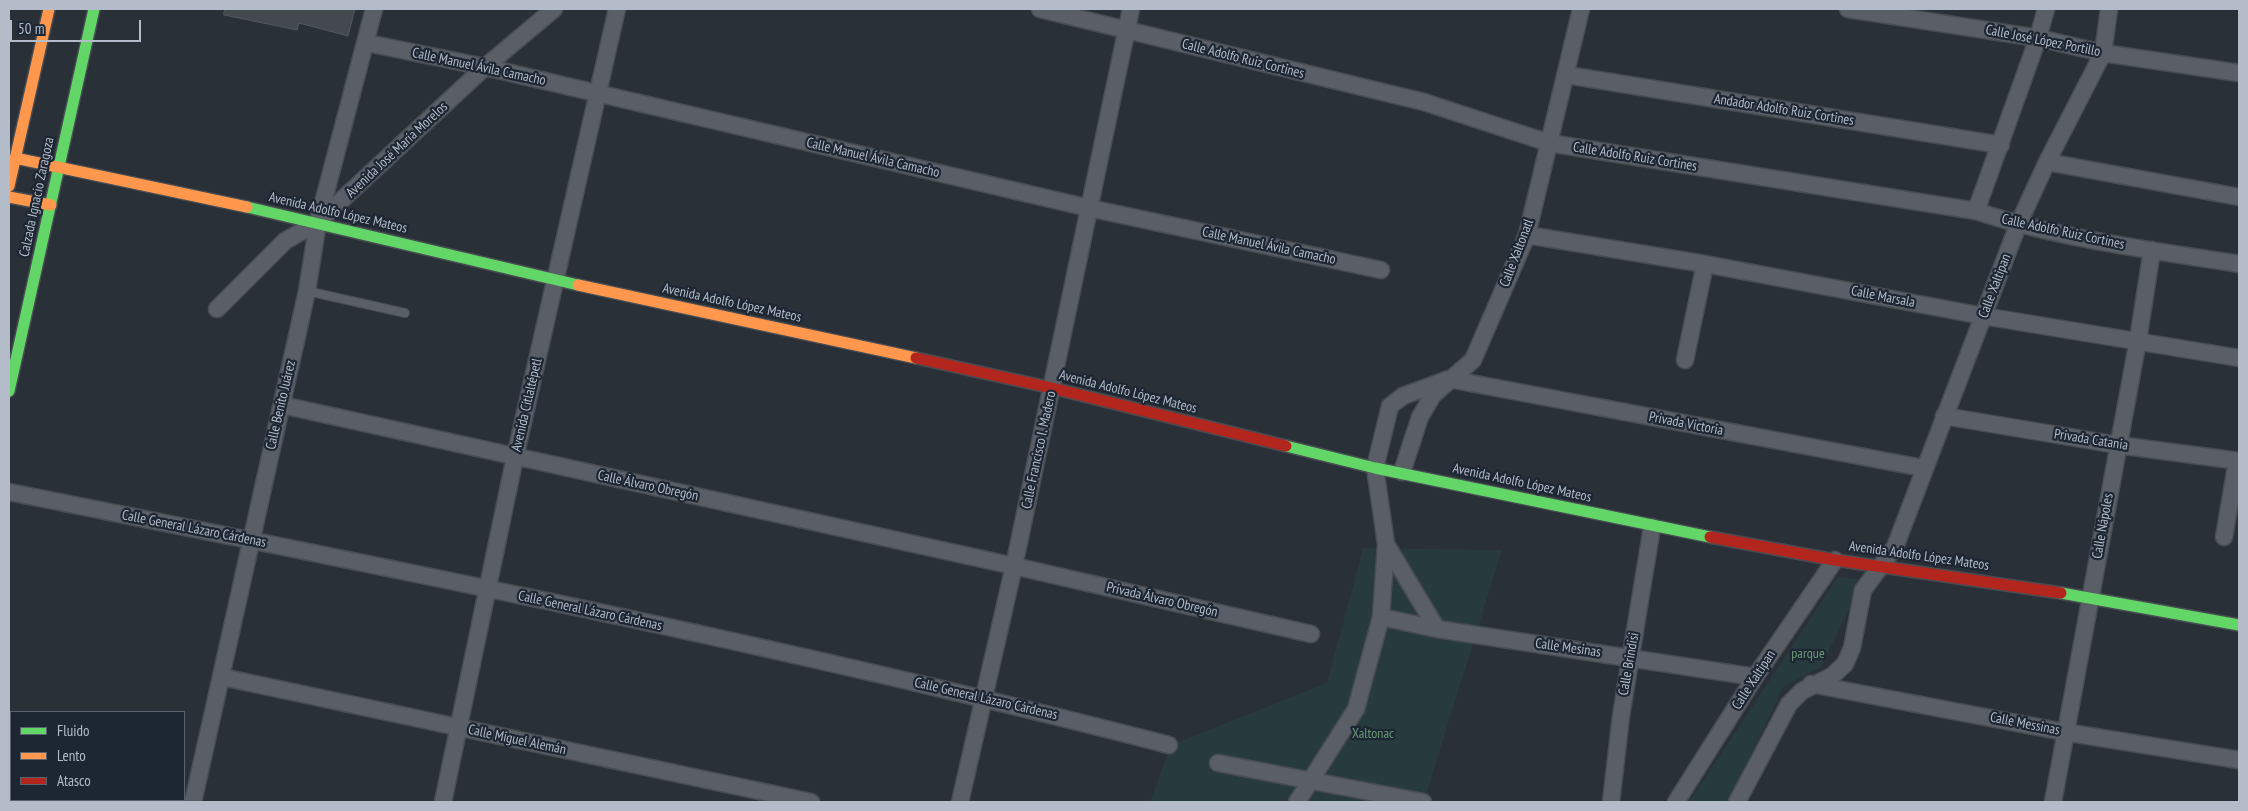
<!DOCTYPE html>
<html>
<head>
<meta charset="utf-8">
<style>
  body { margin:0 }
  #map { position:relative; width:2248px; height:811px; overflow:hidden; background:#2a3038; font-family:"PT Sans Narrow",sans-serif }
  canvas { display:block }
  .frame { position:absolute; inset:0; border:10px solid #b4bcc9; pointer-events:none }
  .legend { position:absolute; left:10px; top:711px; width:175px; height:90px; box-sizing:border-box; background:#1d2633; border:1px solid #59626f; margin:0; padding:6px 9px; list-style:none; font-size:15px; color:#b4bcc9 }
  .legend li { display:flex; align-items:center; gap:10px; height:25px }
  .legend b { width:25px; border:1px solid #59626f }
  .scale { position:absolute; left:10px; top:20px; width:131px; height:22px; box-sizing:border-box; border:2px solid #b4bcc9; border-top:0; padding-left:6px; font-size:15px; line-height:18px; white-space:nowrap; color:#b4bcc9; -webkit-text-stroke:4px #1d2633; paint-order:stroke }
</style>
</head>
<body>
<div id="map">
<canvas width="2248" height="811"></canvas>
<div class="frame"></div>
<ul class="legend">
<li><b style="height:6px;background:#63d668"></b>Fluido</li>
<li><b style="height:6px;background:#ff974d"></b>Lento</li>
<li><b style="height:6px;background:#b3261e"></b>Atasco</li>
</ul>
<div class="scale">50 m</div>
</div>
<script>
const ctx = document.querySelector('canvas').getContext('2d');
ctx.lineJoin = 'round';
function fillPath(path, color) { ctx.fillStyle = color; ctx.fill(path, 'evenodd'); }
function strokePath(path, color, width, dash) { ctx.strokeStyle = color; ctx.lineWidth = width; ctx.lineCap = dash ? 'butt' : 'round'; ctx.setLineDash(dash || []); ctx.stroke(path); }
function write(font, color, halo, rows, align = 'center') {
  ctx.font = font + ' "PT Sans Narrow",sans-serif'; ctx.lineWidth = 4.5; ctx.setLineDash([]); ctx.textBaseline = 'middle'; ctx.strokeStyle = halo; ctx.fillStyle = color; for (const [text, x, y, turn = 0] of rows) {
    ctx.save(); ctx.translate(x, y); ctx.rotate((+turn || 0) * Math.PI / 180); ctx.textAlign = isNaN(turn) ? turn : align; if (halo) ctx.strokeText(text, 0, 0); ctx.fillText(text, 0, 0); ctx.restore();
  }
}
fillPath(new Path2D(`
  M 1363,548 L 1502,550 L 1425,798 L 1410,802 L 1150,802 L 1171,745 L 1327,683 Z
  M 1838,577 L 1863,580 L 1821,667 L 1783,687 L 1729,802 L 1689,802 Z`), '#273a3e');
const building = new Path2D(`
  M 225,9 L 355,9 L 348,36 L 299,23 L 297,30 L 224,15 Z`);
fillPath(building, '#444950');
strokePath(building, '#52575f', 1);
const lane = new Path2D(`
  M 307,291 L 405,313`);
const street = new Path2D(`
  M 1040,9 L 1424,102 L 1549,143 L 1976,211 C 2060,239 2151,250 2239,264
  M 1848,9 L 2038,38 L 2103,53 L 2239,73
  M 367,43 L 485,67 L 1089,208 L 1381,270
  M 1567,75 L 2001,145
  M 2047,162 L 2239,197
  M 1976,211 L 2038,38 L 2046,9
  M 1527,235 L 1705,264 L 1983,316 L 2239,358
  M 217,309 L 285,241 L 318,222 L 485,67 L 554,9
  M 1685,360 L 1705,264
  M 282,405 L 1014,566 L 1311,634
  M 1944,416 L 2118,445 L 2239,461
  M 1402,472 L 1420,417 L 1433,395 L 1473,360 L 1527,235 L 1581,9
  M 9,492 C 397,569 785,646 1169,745
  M 2224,537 L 2237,461
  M 1386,544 L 1437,629
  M 1381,617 L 1437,629 L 1755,677
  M 222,677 L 811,802
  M 1811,684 L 2064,732 L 2239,760
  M 1218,763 L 1423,802
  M 9,775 L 11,775
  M 127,800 L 139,802
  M 193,802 L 307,291 L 318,222 L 374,9
  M 443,802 L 515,457 L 617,9
  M 960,802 L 1014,566 L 1131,9
  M 1297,802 L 1356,709 L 1381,617 L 1386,544 L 1375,468 L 1390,406 L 1403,396 L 1449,379 L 1923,468
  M 1611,802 L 1621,716 L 1652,527
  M 1676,802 L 1755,677 L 1835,560
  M 1737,802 L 1789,704 L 1802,691 L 1832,676 L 1845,664 L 1852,648 L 1863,590 L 1895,547 L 2018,225 L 2047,162 L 2103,53 L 2109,9
  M 2053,802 L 2138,340 L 2152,250`);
const fast = new Path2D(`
  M 247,207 L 578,285
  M 9,391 L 94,9
  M 1286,446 L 1375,468 L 1710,537
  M 2061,593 L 2239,625`);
const slow = new Path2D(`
  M 15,158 L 247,207
  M 9,186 L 49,9
  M 9,197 L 51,205
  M 578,285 L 916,358`);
const jam = new Path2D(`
  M 916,358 L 1052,388 L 1286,446
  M 1710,537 L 1835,560 L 2061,593`);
strokePath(lane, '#484c53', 10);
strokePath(street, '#484c53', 19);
strokePath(fast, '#484c53', 14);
strokePath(slow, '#484c53', 14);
strokePath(jam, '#484c53', 14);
strokePath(lane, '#5a5e66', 8);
strokePath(street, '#5a5e66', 16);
strokePath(fast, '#63d668', 11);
strokePath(slow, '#ff974d', 11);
strokePath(jam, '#b3261e', 11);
write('14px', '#b4bcc9', '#1d2633', [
  ["Calle José López Portillo",2043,41,11],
  ["Calle Adolfo Ruiz Cortines",1243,59,14],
  ["Calle Manuel Ávila Camacho",479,67,12],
  ["Andador Adolfo Ruiz Cortines",1784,110,9],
  ["Avenida José María Morelos",397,150,-43],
  ["Calle Adolfo Ruiz Cortines",1635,157,9],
  ["Calle Manuel Ávila Camacho",873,158,13],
  ["Calzada Ignacio Zaragoza",37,197,-78],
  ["Avenida Adolfo López Mateos",338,213,13],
  ["Calle Adolfo Ruiz Cortines",2063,232,12],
  ["Calle Manuel Ávila Camacho",1269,246,12],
  ["Calle Xaltonatl",1517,253,-69],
  ["Calle Xaltipan",1995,286,-69],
  ["Calle Marsala",1883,297,11],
  ["Avenida Adolfo López Mateos",732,303,12],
  ["Avenida Adolfo López Mateos",1128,392,14],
  ["Calle Benito Juárez",281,405,-77],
  ["Avenida Citlaltépetl",527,405,-77],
  ["Privada Victoria",1686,424,11],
  ["Privada Catania",2091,440,9],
  ["Calle Francisco I. Madero",1039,450,-78],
  ["Avenida Adolfo López Mateos",1522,483,12],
  ["Calle Álvaro Obregón",648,486,12],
  ["Calle Nápoles",2103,526,-80],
  ["Calle General Lázaro Cárdenas",194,529,11],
  ["Avenida Adolfo López Mateos",1919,556,8],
  ["Privada Álvaro Obregón",1162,600,13],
  ["Calle General Lázaro Cárdenas",590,611,12],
  ["Calle Mesinas",1568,648,8],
  ["Calle Brindisi",1629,664,-80],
  ["Calle Xaltipan",1754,680,-57],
  ["Calle General Lázaro Cárdenas",986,699,13],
  ["Calle Messinas",2025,724,11],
  ["Calle Miguel Alemán",517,740,12]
]);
write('14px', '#6b9a76', '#1d2633', [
  ["parque",1808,654],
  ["Xaltonac",1373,734]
]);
</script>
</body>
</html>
